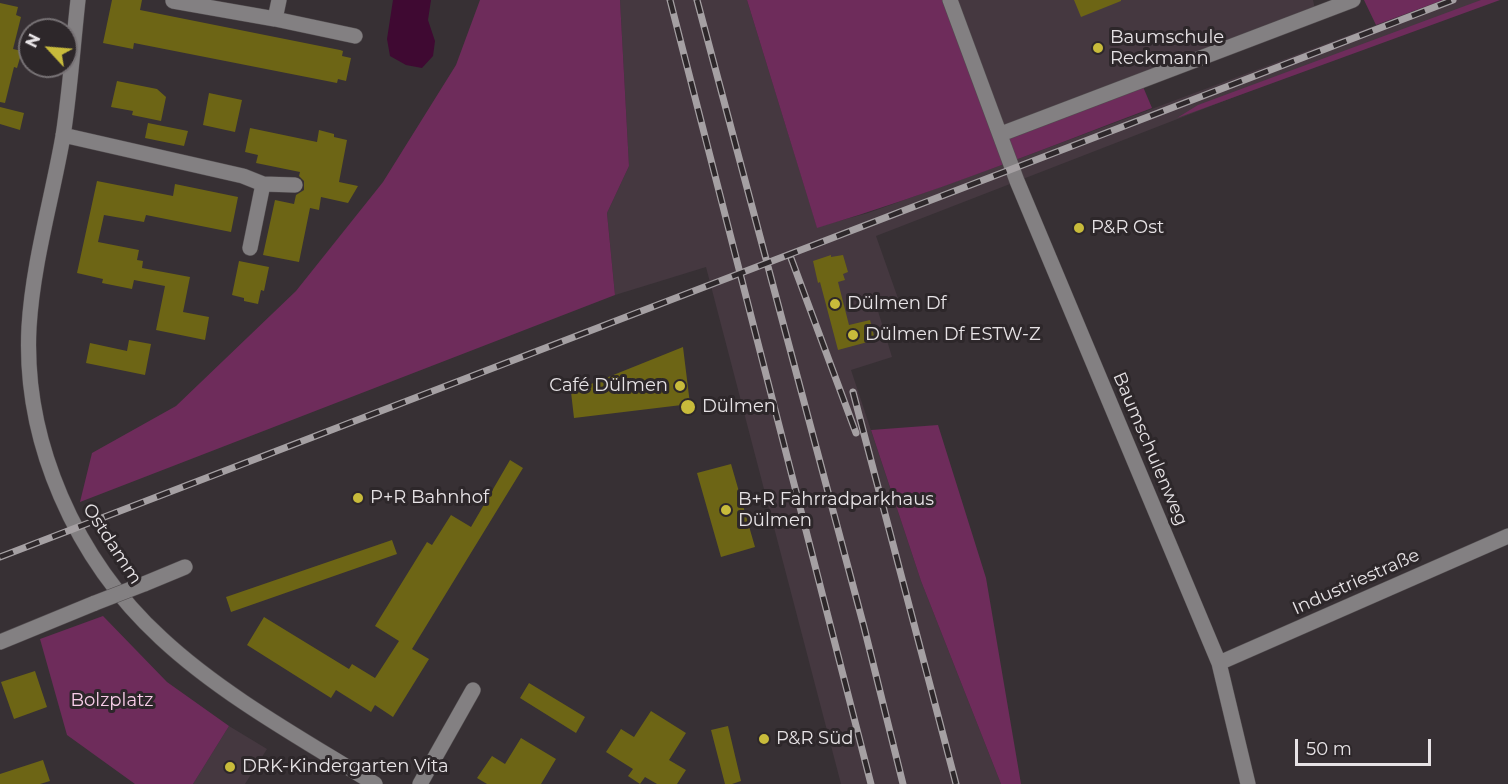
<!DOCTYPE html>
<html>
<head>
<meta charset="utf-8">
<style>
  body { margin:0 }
  #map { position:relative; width:1508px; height:784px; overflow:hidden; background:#373034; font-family:Montserrat,sans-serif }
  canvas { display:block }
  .north { position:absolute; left:18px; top:18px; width:60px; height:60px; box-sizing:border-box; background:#2d272a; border:2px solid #777275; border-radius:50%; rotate:296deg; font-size:16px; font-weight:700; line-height:24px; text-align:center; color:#e7e3e6 }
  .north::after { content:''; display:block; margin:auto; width:21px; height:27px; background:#c8bb3b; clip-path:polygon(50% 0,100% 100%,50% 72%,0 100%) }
  .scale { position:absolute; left:1295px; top:739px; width:136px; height:27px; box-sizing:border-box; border:3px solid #e7e3e6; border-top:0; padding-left:8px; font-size:18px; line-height:21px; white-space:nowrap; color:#e7e3e6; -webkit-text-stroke:4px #2d272a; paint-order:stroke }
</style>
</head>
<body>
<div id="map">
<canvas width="1508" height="784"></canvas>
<div class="north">N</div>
<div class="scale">50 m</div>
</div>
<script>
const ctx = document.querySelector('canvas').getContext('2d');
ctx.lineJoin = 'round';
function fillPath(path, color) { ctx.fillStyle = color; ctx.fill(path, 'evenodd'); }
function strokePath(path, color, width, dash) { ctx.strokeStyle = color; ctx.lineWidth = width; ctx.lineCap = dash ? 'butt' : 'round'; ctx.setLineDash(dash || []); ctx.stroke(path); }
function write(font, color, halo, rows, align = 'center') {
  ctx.font = font + ' Montserrat,sans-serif'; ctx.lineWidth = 6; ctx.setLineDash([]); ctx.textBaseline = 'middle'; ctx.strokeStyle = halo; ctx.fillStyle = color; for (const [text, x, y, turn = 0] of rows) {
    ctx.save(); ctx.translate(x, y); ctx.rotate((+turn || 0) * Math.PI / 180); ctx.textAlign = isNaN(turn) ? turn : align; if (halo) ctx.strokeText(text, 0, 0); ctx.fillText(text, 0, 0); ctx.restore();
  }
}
fillPath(new Path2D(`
  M 620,0 L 747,0 L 817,227 L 868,213 L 1010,162 L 1443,0 L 1484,0 L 876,236 L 900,304 L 878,311 L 892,357 L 851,370 L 921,581 L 1001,784 L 841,784 L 706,267 L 615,295 L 607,213 L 629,166 Z
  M 950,0 L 1313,0 L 1316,14 L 1001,134 Z
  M 229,726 L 267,749 L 245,784 L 193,784 Z`), '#453840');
fillPath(new Path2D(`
  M 480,0 L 620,0 L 629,166 L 607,213 L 615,295 L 80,502 L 92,453 L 176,406 L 296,291 L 383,182 L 456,65 Z
  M 747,0 L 950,0 L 1001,134 L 1141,82 L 1152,108 C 1041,150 931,194 817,228 Z
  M 1364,0 L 1443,0 L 1376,25 Z
  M 1481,0 L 1500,0 L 1177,118 L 1198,105 Z
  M 938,425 L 986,578 L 1021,784 L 1001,784 L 921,581 L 871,430 Z
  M 103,616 L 167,682 L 229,726 L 193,784 L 135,784 L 67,735 L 40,639 Z`), '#6e2c5b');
fillPath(new Path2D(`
  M 393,0 L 431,0 L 428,20 L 435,41 L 433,56 L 422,68 L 406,65 L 390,56 L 387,39 Z`), '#3f0932');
fillPath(new Path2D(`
  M 112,0 L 142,0 L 140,10 L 340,50 L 343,51 L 342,56 L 351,58 L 346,81 L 338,79 L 337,83 L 134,43 L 133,49 L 103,43 Z
  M 1074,0 L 1121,0 L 1121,1 L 1081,17 Z
  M 0,3 L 18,7 L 16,15 L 21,17 L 13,49 L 22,51 L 17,68 L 14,67 L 5,103 L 0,102 Z
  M 117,81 L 157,89 L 166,97 L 161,121 L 132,115 L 133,111 L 111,107 Z
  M 209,93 L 242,100 L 235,132 L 203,125 Z
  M 0,107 L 24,113 L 20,130 L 0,124 Z
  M 148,123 L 188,131 L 184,146 L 145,138 Z
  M 250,128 L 317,142 L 319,130 L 334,134 L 334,137 L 347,140 L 339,182 L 358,186 L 348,203 L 321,197 L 319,210 L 310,208 L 299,262 L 263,255 L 275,200 L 294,204 L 296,195 L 304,190 L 304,181 L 299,176 L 300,172 L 256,163 L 258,155 L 245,152 Z
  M 97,181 L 173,196 L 175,184 L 238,197 L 231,232 L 146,215 L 144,222 L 104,215 L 98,242 L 139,250 L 137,260 L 143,261 L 142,268 L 190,277 L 183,312 L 209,317 L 205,340 L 156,330 L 165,286 L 134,280 L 132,289 L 102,283 L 103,279 L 77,273 Z
  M 831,255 L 831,257 L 843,255 L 848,272 L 843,274 L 845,280 L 838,282 L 849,325 L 870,320 L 875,340 L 838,350 L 820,282 L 818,283 L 813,261 Z
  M 239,261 L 269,267 L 264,291 L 261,290 L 258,304 L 244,301 L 244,298 L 232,295 Z
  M 129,340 L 151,344 L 145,375 L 86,363 L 90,343 L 127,351 Z
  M 683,347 L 690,404 L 574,418 L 571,392 Z
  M 510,460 L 523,468 L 412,649 L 429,659 L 393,717 L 375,705 L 371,712 L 336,690 L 331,698 L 247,645 L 264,617 L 349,669 L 352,664 L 375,678 L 399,641 L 375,626 L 427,542 L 432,545 L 451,515 L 471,527 Z
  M 731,464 L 755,547 L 721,557 L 697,473 Z
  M 392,540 L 397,554 L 231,612 L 226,597 Z
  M 35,671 L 47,707 L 14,719 L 1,682 Z
  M 529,683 L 585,717 L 576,733 L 520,698 Z
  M 651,711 L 686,733 L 669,760 L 686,770 L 677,784 L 657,784 L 645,777 L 640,784 L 628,776 L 633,769 L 606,752 L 621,729 L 634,737 Z
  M 728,726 L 741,781 L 732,784 L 725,784 L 711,730 Z
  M 521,738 L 556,759 L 541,784 L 487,784 L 477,778 L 492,756 L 505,764 Z
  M 43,760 L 50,781 L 40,784 L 0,784 L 0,774 Z`), '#6d6515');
const minor = new Path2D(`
  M 78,0 C 73,45 70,91 63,136 C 52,199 33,262 29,327 C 23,442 76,560 161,638 C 222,695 304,740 375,784
  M 279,0 L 275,19 L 355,36
  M 950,0 L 1017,181 L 1219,663 L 1248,784
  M 173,1 L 275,19
  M 1001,134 L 1353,0
  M 63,135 L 243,176 L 263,184 L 250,248
  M 263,184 L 295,185
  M 144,584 L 185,567
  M 0,642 L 95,603
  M 1219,663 L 1508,536
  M 420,784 L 473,690`);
strokePath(minor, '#534d50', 16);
strokePath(minor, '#838082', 15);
const rail = new Path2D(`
  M 670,0 L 871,784
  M 697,0 L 864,627 L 903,784
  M 791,258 L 856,433
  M 853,392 L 956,784
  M 0,557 L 1453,0`);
strokePath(rail, '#a5a0a3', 7);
strokePath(rail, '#2d272a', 4.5, [14]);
const minorBridge = new Path2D(`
  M 95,603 L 144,584`);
strokePath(minorBridge, '#534d50', 16, []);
strokePath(minorBridge, '#838082', 15);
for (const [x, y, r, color] of [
  [1098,48,6,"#c8bb3b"],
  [1079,228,6,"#c8bb3b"],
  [835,304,6,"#c8bb3b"],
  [853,335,6,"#c8bb3b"],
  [680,386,6,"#c8bb3b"],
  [688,407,8,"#c8bb3b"],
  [358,498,6,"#c8bb3b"],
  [726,510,6,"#c8bb3b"],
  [764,739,6,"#c8bb3b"],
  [230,767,6,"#c8bb3b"]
]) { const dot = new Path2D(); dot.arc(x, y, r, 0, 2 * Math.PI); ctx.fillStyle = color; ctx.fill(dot); strokePath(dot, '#2d272a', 2); }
write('18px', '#e7e3e6', '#2d272a', [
  ["Baumschule",1110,38],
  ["Reckmann",1110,59],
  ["P&R Ost",1091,228],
  ["Dülmen Df",847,304],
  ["Dülmen Df ESTW-Z",865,335],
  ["Café Dülmen",668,386,"right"],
  ["Dülmen",702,407],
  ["P+R Bahnhof",370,498],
  ["B+R Fahrradparkhaus",738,500],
  ["Dülmen",738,521],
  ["P&R Süd",776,739],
  ["DRK-Kindergarten Vita",242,767]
], 'left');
write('18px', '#e7e3e6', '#2d272a', [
  ["Baumschulenweg",1150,449,67],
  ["Ostdamm",112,544,57],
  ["Industriestraße",1356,582,-24]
]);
write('18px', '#f8cde8', '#2d272a', [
  ["Bolzplatz",112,701]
]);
</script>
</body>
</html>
